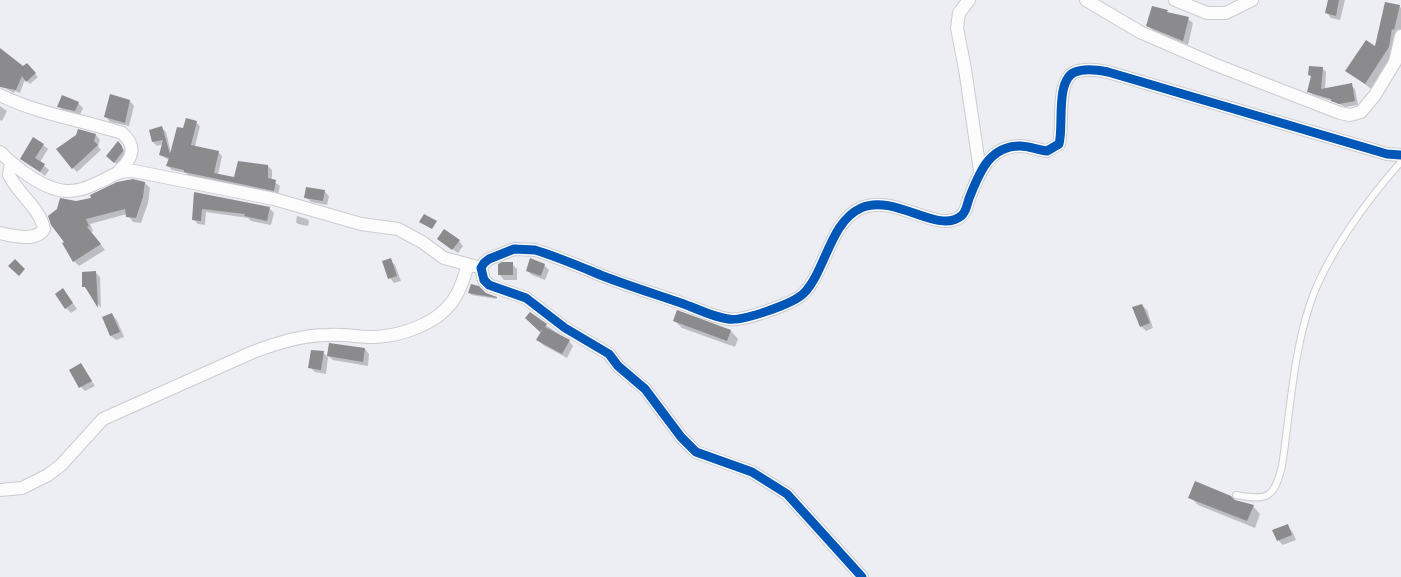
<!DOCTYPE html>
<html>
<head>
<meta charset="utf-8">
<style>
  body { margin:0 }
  canvas { display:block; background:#eceef4 }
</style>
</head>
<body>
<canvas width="1401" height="577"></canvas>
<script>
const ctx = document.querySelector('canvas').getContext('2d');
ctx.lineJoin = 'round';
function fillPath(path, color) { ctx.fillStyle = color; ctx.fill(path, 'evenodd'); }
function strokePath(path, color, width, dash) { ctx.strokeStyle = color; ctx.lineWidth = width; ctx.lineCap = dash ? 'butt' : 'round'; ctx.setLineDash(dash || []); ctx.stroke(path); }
fillPath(new Path2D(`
  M 1330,0 L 1345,0 L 1340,20 L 1331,18 L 1327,13 Z
  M 1399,6 L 1401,8 L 1401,31 L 1395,54 L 1371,89 L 1347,70 L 1376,48 Z
  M 1188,19 L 1193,23 L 1188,45 L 1152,30 L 1148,25 Z
  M 0,50 L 23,68 L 27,65 L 38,77 L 30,84 L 25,79 L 20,93 L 15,91 L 14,93 L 3,87 L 0,74 Z
  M 1322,68 L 1326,72 L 1325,90 L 1351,85 L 1355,89 L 1358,105 L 1345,107 L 1335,102 L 1313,95 L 1309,91 Z
  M 130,101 L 134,106 L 129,126 L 110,122 L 106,117 Z
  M 78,103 L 83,108 L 80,115 L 63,111 L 59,106 Z
  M 0,106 L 7,111 L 2,121 L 0,120 Z
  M 196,122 L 200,126 L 195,147 L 218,152 L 222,156 L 218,175 L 235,179 L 268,166 L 272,170 L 272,180 L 280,186 L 278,194 L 189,176 L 186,173 L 172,170 L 168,166 L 169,160 L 160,155 L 163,144 L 157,146 L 153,142 L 162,128 L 166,132 L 171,153 L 184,130 Z
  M 79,131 L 96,135 L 100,140 L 98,146 L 101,150 L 77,172 L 73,168 Z
  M 118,143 L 126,152 L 120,167 L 108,156 Z
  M 43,145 L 48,149 L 40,162 L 49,170 L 45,176 L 22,158 Z
  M 145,183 L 150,188 L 148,203 L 141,223 L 133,222 L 127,214 L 90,224 L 93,231 L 91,232 L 105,250 L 79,266 L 74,261 L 76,203 Z
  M 324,191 L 329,196 L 327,205 L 311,202 L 306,197 Z
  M 196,193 L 269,208 L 274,213 L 271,225 L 251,221 L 248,218 L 206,212 L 205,225 L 198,224 L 193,219 Z
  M 297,216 L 307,219 L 309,221 L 308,226 L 298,224 L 296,222 Z
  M 459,241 L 463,246 L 458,253 L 444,243 Z
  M 390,260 L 395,265 L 401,281 L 394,283 L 390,278 Z
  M 512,264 L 517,269 L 517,280 L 504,280 L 500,275 Z
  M 544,265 L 549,270 L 545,280 L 532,275 L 527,270 Z
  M 96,273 L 100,277 L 101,308 L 84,286 Z
  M 471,286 L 496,298 L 497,299 L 471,295 L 470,293 Z
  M 63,290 L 77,309 L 71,313 L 66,308 Z
  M 1142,305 L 1147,310 L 1153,328 L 1146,331 L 1141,326 Z
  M 678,312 L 731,331 L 738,339 L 735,347 L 682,328 L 675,321 Z
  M 112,315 L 117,320 L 124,337 L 116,340 L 111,336 L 104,318 Z
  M 527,318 L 546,325 L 569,341 L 573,346 L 567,358 L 543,345 L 538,340 L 543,332 Z
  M 365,349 L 369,354 L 368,366 L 333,360 L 328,356 Z
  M 323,353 L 328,357 L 326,374 L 315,372 L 310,367 Z
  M 81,365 L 95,386 L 85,391 L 81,387 Z
  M 1190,497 L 1235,502 L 1253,506 L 1260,514 L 1255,528 L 1198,505 Z
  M 1287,526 L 1292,531 L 1296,540 L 1283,545 L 1278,540 Z`), '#0003');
fillPath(new Path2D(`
  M 1328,0 L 1339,0 L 1336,16 L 1325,13 Z
  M 1385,2 L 1400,5 L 1394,30 L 1392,29 L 1389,47 L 1365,84 L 1345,71 L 1366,40 L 1375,46 Z
  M 1152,6 L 1168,10 L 1167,12 L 1189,17 L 1183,41 L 1146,26 Z
  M 0,48 L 23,66 L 27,63 L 36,73 L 26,82 L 22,76 L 16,90 L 0,87 Z
  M 1309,66 L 1323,67 L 1321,89 L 1352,83 L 1355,101 L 1339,104 L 1331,101 L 1331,99 L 1307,92 L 1311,76 L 1308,75 Z
  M 110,94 L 130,100 L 125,123 L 104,117 Z
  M 62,95 L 79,102 L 75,111 L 57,107 Z
  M 186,118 L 197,121 L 191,145 L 219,151 L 214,173 L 234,177 L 238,161 L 268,165 L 268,178 L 276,180 L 274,191 L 184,172 L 184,170 L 166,166 L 169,158 L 159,155 L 163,140 L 152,142 L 149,130 L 162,126 L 170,154 L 177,127 L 183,128 Z
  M 78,129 L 96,134 L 94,141 L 98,145 L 72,169 L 56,149 L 76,135 Z
  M 33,137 L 44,144 L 35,158 L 45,164 L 40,172 L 20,159 Z
  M 118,141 L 122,146 L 123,151 L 114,163 L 106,156 Z
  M 133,179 L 145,182 L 143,197 L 136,218 L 126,217 L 125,209 L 86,219 L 89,226 L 87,227 L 101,244 L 73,262 L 62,243 L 64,242 L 51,225 L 48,216 L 57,209 L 60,198 L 76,201 L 91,198 L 90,195 L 117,182 Z
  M 306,187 L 325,190 L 323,201 L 304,198 Z
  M 194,192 L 270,207 L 267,221 L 244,216 L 245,214 L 202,209 L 201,221 L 192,220 Z
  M 424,214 L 437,221 L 432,229 L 419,222 Z
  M 444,229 L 460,240 L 452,250 L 437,239 Z
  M 391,258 L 397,276 L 388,279 L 382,261 Z
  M 530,258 L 545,264 L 541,276 L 526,271 Z
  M 15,259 L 25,269 L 19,276 L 8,266 Z
  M 502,262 L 513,262 L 513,275 L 498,275 L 498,264 Z
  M 96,271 L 98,308 L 85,287 L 82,287 L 82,272 Z
  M 471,284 L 479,286 L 486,293 L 497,297 L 497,298 L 468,293 Z
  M 63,288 L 73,303 L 65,309 L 55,294 Z
  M 1142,304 L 1150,323 L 1140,327 L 1132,307 Z
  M 677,310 L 731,330 L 727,341 L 673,321 Z
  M 530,312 L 547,324 L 545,327 L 570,340 L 562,354 L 536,340 L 543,328 L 540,332 L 525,318 Z
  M 112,313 L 120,332 L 110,336 L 102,317 Z
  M 329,343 L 365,348 L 363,362 L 327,356 Z
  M 311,350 L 324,351 L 321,370 L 308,368 Z
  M 81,363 L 92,381 L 79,388 L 69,370 Z
  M 1195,481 L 1231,496 L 1235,500 L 1254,505 L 1247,521 L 1188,498 Z
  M 1288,524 L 1292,535 L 1277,541 L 1272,530 Z`), '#8b8a8d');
const lane = new Path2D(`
  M 1236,495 C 1268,501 1274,498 1282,466 C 1290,413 1293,355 1310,304 C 1326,256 1367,200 1401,162`);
const street = new Path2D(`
  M 969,0 L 959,13 L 957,28 L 965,69 L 980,171
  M 1086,0 L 1140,32 L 1216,65 L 1340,113 L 1350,115 L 1361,112 L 1375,95 L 1395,62 L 1401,36
  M 1175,0 L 1207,13 L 1226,13 L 1252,0
  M 0,95 C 38,114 82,120 122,133 C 137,146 133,158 119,171
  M 0,152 C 15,167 45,191 68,191 C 76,191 87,188 95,184 C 113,177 113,171 134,171 L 274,199 L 361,224 L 398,229 L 422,242 L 444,258 L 474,266
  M 0,233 C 13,236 36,242 44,229 C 40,208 18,194 9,175 L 11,163
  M 0,490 L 22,488 L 48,475 L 61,465 L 103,419 L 253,352 C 277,343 302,335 328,335 C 343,334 359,337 374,337 C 402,336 439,323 454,299 C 461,289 464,277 468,265
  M 862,577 L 787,494 L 752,472 L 696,452 L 681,437 L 645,389 L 618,366 L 609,354 L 565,328 L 526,298 L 489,285 L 484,280 L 481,268 L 484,263 L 489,259 L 514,249 L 535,250 C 558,257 581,267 603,276 C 629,286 655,294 681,303 C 696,308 712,317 728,319 C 742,322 795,303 804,293 C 826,270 830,222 861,208 C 895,193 938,235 961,216 C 967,212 967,202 970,196 C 980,171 990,146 1020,146 C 1029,146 1038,150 1047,151 L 1059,144 C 1064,127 1055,80 1075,72 C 1085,68 1098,70 1108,72 L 1387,154 L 1401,155`);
strokePath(lane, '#cbccd0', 8);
strokePath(street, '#cbccd0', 14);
strokePath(lane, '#fcfcfd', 6);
strokePath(street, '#fcfcfd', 12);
strokePath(new Path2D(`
  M 862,577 L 787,494 L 752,472 L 696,452 L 681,437 L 645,389 L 618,366 L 609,354 L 565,328 L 526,298 L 489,285 L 484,280 L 481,268 L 484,263 L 489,259 L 514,249 L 535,250 C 558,257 581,267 603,276 C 629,286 655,294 681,303 C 696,308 712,317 728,319 C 742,322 795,303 804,293 C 826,270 830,222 861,208 C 895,193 938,235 961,216 C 967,212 967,202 970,196 C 980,171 990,146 1020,146 C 1029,146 1038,150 1047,151 L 1059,144 C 1064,127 1055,80 1075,72 C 1085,68 1098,70 1108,72 L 1387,154 L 1401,155`), '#0057b8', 9);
</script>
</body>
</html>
